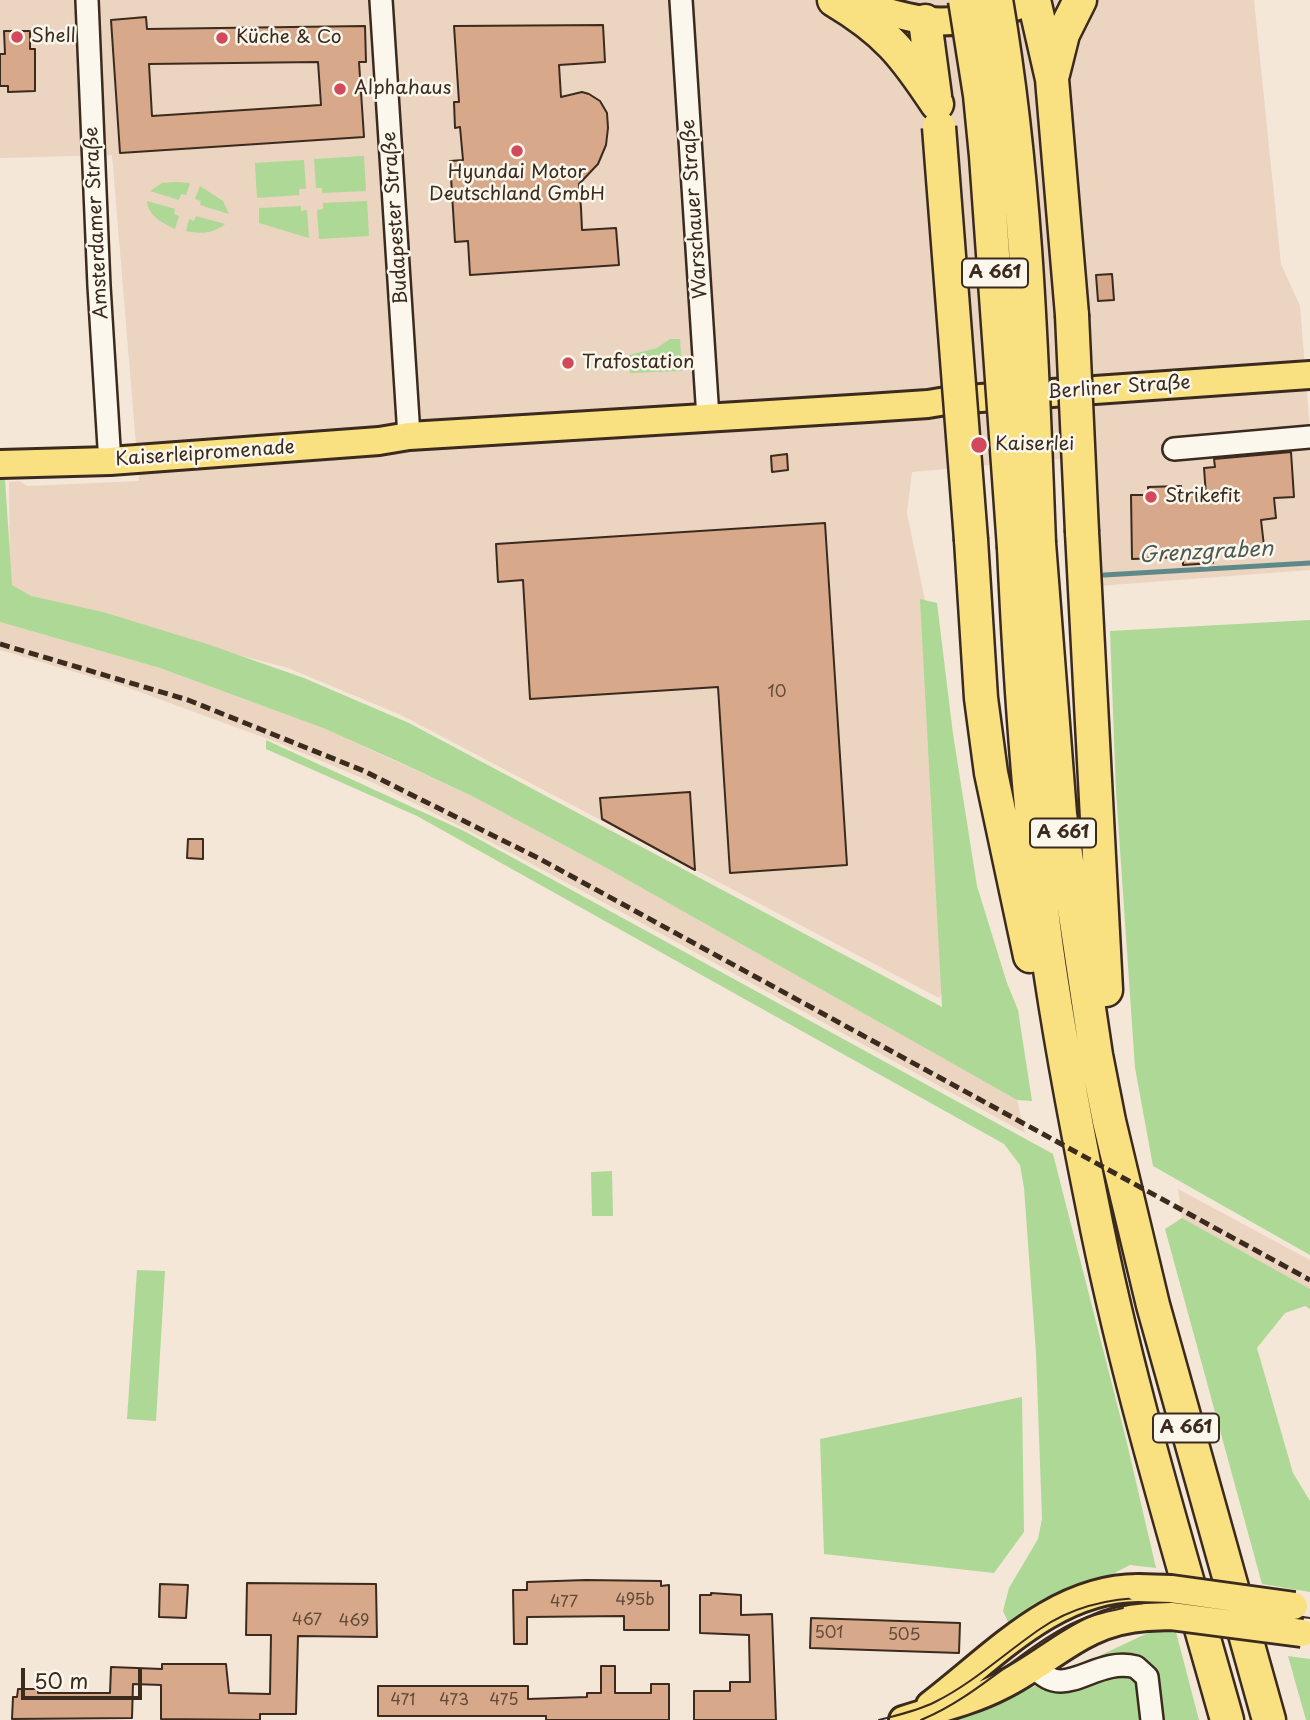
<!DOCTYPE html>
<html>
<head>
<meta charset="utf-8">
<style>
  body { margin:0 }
  #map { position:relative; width:1310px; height:1720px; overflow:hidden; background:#f4e7d8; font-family:"Playpen Sans",sans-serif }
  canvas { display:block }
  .scale { position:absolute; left:21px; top:1668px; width:121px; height:32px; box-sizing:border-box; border:4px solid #3b2a1e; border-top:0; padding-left:9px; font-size:21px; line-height:24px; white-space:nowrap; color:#3b2a1e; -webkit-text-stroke:5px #fbf7ec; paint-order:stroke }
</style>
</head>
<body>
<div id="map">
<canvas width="1310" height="1720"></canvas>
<div class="scale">50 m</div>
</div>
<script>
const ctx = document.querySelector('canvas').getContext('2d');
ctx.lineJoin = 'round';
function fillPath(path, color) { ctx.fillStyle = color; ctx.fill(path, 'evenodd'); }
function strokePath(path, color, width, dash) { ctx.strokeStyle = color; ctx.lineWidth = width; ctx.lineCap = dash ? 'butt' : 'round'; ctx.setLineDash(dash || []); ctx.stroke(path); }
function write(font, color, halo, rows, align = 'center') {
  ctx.font = font + ' "Playpen Sans",sans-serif'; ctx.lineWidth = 5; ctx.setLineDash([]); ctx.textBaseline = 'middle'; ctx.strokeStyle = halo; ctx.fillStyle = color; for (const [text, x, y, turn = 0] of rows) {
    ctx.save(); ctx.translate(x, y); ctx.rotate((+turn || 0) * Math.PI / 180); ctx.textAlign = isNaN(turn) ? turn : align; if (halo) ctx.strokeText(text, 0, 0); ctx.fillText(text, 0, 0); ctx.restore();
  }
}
fillPath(new Path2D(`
  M 0,0 L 1254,0 L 1281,264 L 1300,306 L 1310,431 L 1310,570 L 1098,586 L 1091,456 L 912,472 L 907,513 L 929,620 L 956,966 L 939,998 L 401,715 L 288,668 L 10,595 L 9,482 L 19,481 L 28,486 L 139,481 L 112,155 L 0,158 Z
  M 0,622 L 160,668 L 323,728 L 474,797 L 603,866 L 1017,1100 L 1025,1133 L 638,921 L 487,840 L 376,784 L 279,743 L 126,687 L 0,650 Z
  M 1178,1189 L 1310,1260 L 1310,1289 L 1182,1218 Z`), '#ebd4c0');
fillPath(new Path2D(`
  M 364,156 L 366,191 L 322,193 L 322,188 L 316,188 L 314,159 Z
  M 304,160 L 306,189 L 299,189 L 299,195 L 257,198 L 255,163 Z
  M 176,182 L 190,183 L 186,195 L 181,194 L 179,200 L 150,191 L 162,183 Z
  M 200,186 L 223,201 L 229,214 L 200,205 L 201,201 L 195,199 Z
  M 147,201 L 175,209 L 174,214 L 179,216 L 175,229 C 163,223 148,216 147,201 Z
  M 367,201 L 369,236 L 319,239 L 317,210 L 323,209 L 323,203 Z
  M 301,206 L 301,211 L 307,210 L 309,238 L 259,223 L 259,208 Z
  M 196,216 L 225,224 C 214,234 199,234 186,231 L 189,219 L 194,221 Z
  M 670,339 L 680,339 L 682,371 L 630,373 L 629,355 L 657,348 Z
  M 0,474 L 5,479 L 12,585 L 31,596 L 103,612 L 207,644 L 304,678 L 409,723 L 942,1007 L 920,599 L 937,603 L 953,734 L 977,886 L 1007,983 L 1018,1010 L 1032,1101 L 1017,1100 L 603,866 L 474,797 L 397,761 L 323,728 L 160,668 L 0,622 Z
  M 1310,620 L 1310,1255 L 1153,1166 L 1135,1068 L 1116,791 L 1110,631 Z
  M 266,740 L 464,831 L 1053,1154 L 1126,1439 L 1156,1568 L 1130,1565 L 1010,1626 L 1003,1611 L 1009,1588 L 1038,1539 L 1042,1519 L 1036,1353 L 1024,1188 L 1020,1165 L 1004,1144 L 417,816 L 266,749 Z
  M 612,1171 L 613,1216 L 592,1216 L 591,1172 Z
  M 1182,1218 L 1310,1289 L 1310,1309 L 1305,1306 L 1285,1313 L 1257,1348 L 1293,1473 L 1310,1501 L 1310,1592 L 1262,1584 L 1165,1229 Z
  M 137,1270 L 165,1271 L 156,1421 L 127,1419 Z
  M 1022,1397 L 1024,1532 L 994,1573 L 824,1554 L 820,1439 Z
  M 1152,1631 L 1176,1632 L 1199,1720 L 957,1720 L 1031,1688 Z
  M 1288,1656 L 1310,1659 L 1310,1720 L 1306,1720 Z`), '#add896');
strokePath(new Path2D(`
  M 1104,575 L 1310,563`), '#5f8989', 5);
const building = new Path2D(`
  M 146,17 L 147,29 L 365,26 L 366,62 L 359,62 L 364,137 L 120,153 L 111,20 ZM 318,62 L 321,105 L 152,116 L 149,64 Z
  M 603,25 L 605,62 L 559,65 L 561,97 L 582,92 L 589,94 L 600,101 L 607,113 L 608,128 L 606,145 L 598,164 L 579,184 L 581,208 L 582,230 L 616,228 L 619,265 L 470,275 L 468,241 L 455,242 L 450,161 L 463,160 L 460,127 L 455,128 L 454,102 L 459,102 L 454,26 Z
  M 4,31 L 30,31 L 30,49 L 35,49 L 35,91 L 8,92 L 8,86 L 0,86 L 0,54 L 5,54 Z
  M 1112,274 L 1114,300 L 1098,301 L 1096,275 Z
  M 1291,452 L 1294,497 L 1274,498 L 1276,518 L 1261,520 L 1264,546 L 1211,551 L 1213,563 L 1183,565 L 1183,557 L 1132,559 L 1131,495 L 1148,495 L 1148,487 L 1181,486 L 1182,495 L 1206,495 L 1204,468 L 1215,467 L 1214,459 Z
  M 787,454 L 788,470 L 772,472 L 771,456 Z
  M 825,523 L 847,865 L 730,873 L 718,687 L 530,699 L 523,580 L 498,582 L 496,544 Z
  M 690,792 L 695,870 L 602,819 L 600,798 Z
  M 188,839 L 203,839 L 203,859 L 187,858 Z
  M 586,1580 L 661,1581 L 661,1586 L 669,1585 L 669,1630 L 624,1630 L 624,1616 L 527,1617 L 527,1644 L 514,1644 L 513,1590 L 527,1590 L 527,1582 Z
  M 247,1583 L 376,1584 L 377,1637 L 298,1636 L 296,1714 L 260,1714 L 260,1720 L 161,1719 L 161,1685 L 133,1684 L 132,1718 L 12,1719 L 13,1697 L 17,1697 L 18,1689 L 38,1689 L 38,1693 L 110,1693 L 111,1667 L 162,1669 L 162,1664 L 226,1664 L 229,1693 L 270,1694 L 271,1635 L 246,1635 Z
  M 160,1584 L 188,1585 L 186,1618 L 159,1617 Z
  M 711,1593 L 741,1595 L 741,1615 L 772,1614 L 776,1720 L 694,1720 L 694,1691 L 730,1691 L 730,1682 L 750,1682 L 749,1635 L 700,1633 L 700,1595 L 711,1595 Z
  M 811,1618 L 960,1623 L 959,1653 L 810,1648 Z
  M 601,1666 L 615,1666 L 615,1693 L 651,1693 L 651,1684 L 669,1684 L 669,1720 L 546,1720 L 546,1716 L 378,1716 L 378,1686 L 528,1686 L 528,1699 L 587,1697 L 587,1693 L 601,1693 Z`);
fillPath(building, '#d7a889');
strokePath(building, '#3b2a1e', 2);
const minor = new Path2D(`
  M 87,0 L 99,286 L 109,447
  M 381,0 L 409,436
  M 681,0 L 708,418
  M 1174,449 L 1310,437
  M 1034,1666 C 1065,1704 1093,1656 1136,1667 L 1147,1677 L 1152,1720`);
const major = new Path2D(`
  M 844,0 C 870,6 896,16 923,20 C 958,26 1001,13 1034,0
  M 0,464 L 110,461 L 379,441 L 409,436 L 868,408 L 928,404 L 952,400 L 1310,375
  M 930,1705 C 992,1658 1054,1588 1138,1588
  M 903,1720 C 936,1709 970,1702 1001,1686 C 1054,1660 1082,1621 1147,1617`);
const highway = new Path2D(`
  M 834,0 C 886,31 904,54 937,104
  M 1034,0 L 1052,79 L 1072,315
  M 925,21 L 935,96
  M 1053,74 L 1063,34 L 1080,0
  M 1082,532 L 1106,990
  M 971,540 L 981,698 L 991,773 L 1030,956
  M 1039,543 L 1060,814 L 1096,1055 L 1109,1121 L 1153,1305 L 1269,1720
  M 1014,548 C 1020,682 1029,816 1047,949 C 1059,1034 1075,1119 1092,1203 C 1126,1378 1179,1549 1227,1720`);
strokePath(minor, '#3b2a1e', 26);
strokePath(major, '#3b2a1e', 32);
strokePath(highway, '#3b2a1e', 37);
strokePath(minor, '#fbf7ec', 21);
strokePath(major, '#f9e181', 26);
strokePath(highway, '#f9e181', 32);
strokePath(new Path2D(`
  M 879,1720 C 898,1715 917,1711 935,1702 C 973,1683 1005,1653 1040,1629 C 1119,1574 1222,1605 1310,1618
  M 921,1720 C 977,1697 1018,1651 1071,1624 C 1087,1616 1105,1612 1123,1608`), '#3b2a1e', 2);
strokePath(new Path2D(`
  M 0,644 L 188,700 L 364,771 L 540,859 L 1310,1280`), '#3b2a1e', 5, [10, 5]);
const majorBridge = new Path2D(`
  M 1138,1588 L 1171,1589 L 1294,1606
  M 1147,1617 L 1171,1616 L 1302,1633`);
const highwayBridge = new Path2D(`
  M 965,0 L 980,95 L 986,156 L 1014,548
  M 996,0 C 1027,180 1032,361 1039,543
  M 939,127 L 971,540
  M 1072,315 L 1082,532`);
strokePath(majorBridge, '#3b2a1e', 32, []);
strokePath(highwayBridge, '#3b2a1e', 37, []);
strokePath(majorBridge, '#f9e181', 26);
strokePath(highwayBridge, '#f9e181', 32);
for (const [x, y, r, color] of [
  [17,37,7,"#d1495b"],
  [222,38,7,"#d1495b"],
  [340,89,7,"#d1495b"],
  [517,151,7,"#d1495b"],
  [568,363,7,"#d1495b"],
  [979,445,9,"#d1495b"],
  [1151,497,7,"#d1495b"]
]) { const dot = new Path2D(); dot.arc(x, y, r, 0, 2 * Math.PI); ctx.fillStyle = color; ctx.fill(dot); strokePath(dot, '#fbf7ec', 2.5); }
write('16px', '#624a39', null, [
  ["10",777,693],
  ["495b",635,1601],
  ["477",564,1603],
  ["467",307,1621],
  ["469",354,1622],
  ["501",829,1634],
  ["505",904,1636],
  ["471",403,1701],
  ["473",454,1701],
  ["475",504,1701]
]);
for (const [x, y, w] of [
  [995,273,66],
  [1063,833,66],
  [1186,1428,66]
]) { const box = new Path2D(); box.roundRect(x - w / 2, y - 14.5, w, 29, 5); ctx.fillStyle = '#fbf7ec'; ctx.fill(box); strokePath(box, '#3b2a1e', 2); }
write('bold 18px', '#3b2a1e', null, [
  ["A 661",995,273],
  ["A 661",1063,833],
  ["A 661",1186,1428]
]);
write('19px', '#3b2a1e', '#fbf7ec', [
  ["Shell",31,37],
  ["Küche & Co",236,38],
  ["Alphahaus",354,89],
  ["Hyundai Motor",517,173,"center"],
  ["Deutschland GmbH",517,195,"center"],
  ["Trafostation",582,363],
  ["Kaiserlei",995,445],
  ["Strikefit",1165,497]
], 'left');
write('19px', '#3b2a1e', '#fbf7ec', [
  ["Warschauer Straße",695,209,-94],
  ["Budapester Straße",396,218,-94],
  ["Amsterdamer Straße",97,223,-93],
  ["Berliner Straße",1119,388,-4],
  ["Kaiserleipromenade",205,454,-4]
]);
write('italic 21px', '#4d5953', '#fbf7ec', [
  ["Grenzgraben",1206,553,-3]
]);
</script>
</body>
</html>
